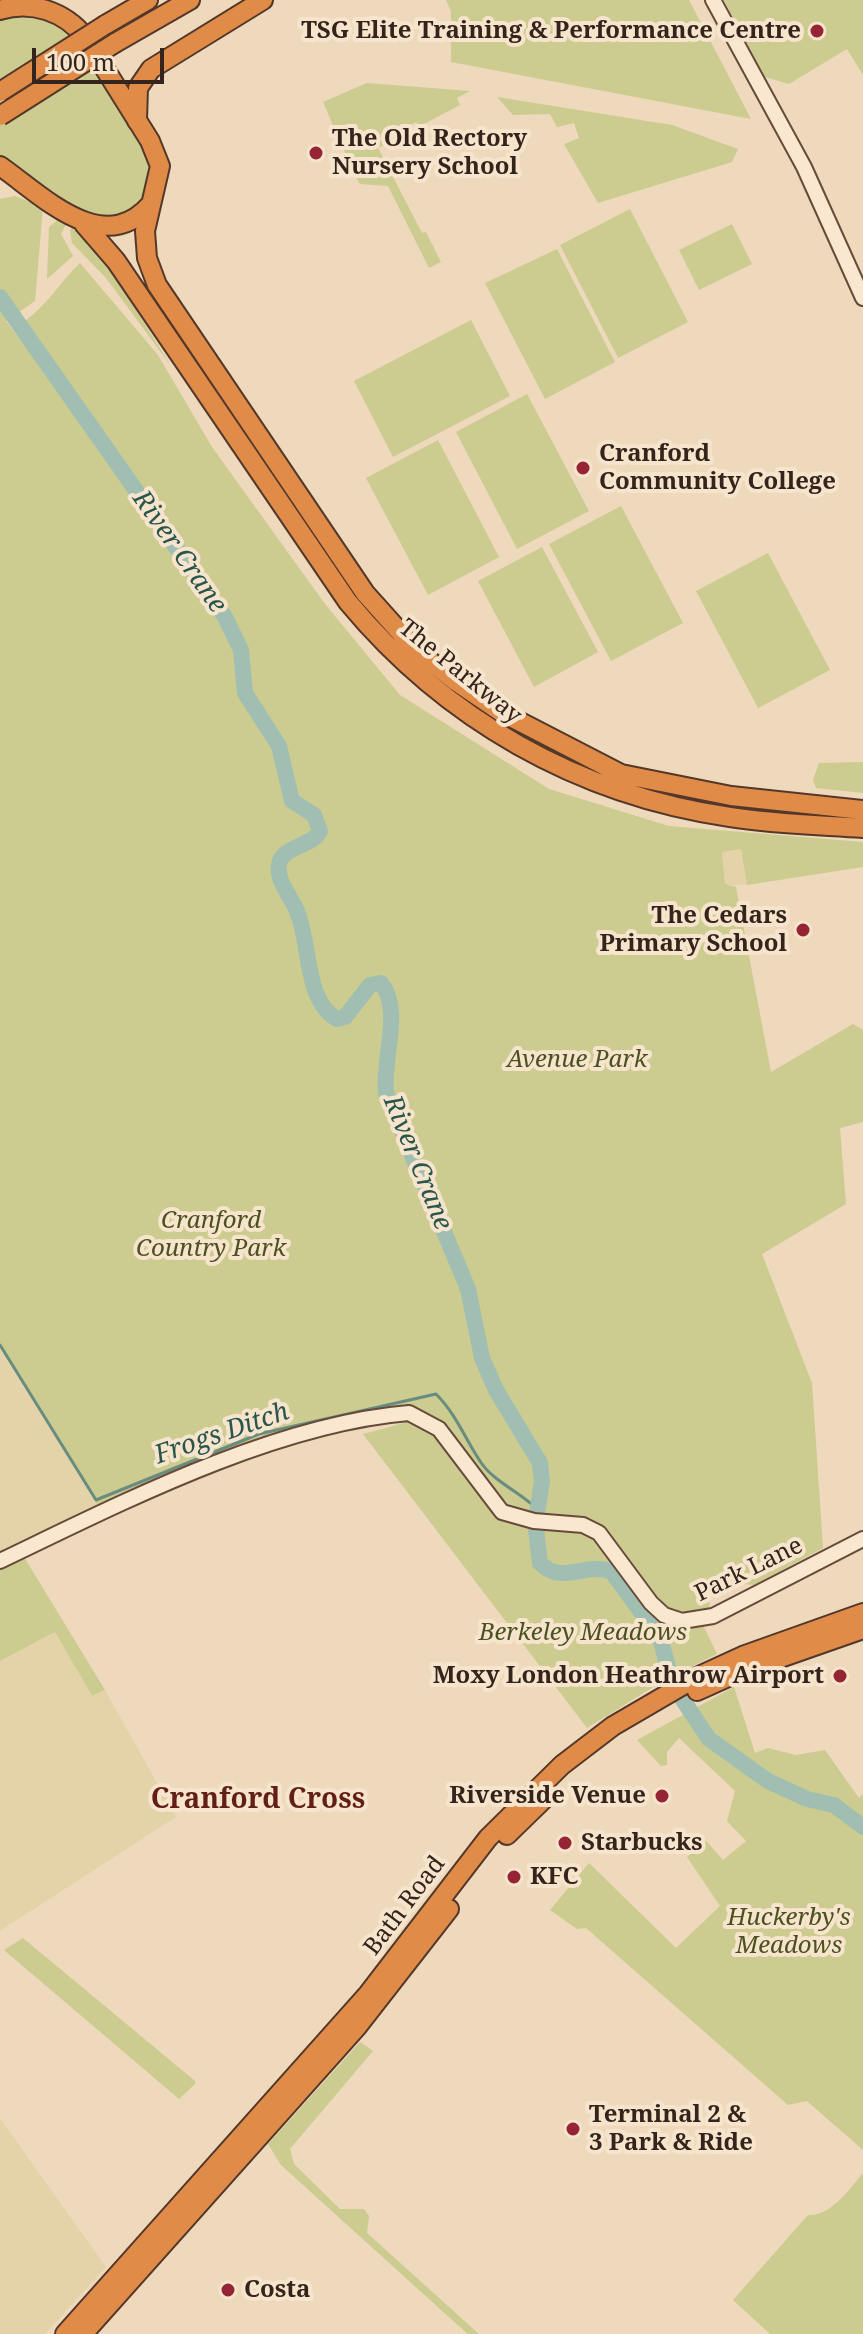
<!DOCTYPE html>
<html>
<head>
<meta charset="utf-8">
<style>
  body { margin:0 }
  #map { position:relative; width:863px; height:2334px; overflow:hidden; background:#eed9bc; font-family:"Noto Serif",serif }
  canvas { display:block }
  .scale { position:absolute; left:32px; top:48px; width:132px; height:36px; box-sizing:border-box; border:4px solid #34241b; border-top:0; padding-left:10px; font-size:24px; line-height:28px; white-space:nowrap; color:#34241b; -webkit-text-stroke:6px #f6e4cc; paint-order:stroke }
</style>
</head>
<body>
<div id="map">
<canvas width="863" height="2334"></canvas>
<div class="scale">100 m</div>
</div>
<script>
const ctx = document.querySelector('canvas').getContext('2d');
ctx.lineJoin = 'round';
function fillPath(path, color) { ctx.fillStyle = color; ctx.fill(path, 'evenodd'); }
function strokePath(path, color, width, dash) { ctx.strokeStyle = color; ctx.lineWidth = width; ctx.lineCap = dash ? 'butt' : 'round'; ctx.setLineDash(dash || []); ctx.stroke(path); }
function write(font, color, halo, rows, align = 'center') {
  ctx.font = font + ' "Noto Serif",serif'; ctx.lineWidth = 8; ctx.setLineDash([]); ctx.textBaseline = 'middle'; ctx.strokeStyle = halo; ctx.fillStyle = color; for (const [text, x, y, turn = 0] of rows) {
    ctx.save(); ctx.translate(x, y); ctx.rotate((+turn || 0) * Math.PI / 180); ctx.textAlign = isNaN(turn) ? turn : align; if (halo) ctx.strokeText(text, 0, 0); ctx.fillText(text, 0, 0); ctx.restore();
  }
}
fillPath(new Path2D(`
  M 741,848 L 747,885 L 725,885 L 722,851 Z
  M 0,1346 L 100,1509 L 0,1555 Z
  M 55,1632 L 92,1696 L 105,1690 L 176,1817 L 0,1931 L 0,1661 Z
  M 0,2118 L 106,2267 L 45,2334 L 0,2334 Z`), '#e4d3a9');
fillPath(new Path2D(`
  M 446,0 L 689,0 L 751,119 L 451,62 L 451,11 Z
  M 724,0 L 863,0 L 863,75 L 847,49 L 789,84 L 765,77 Z
  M 34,16 L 70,30 L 143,143 L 153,171 L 149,192 L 135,210 L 104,220 L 72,207 L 0,158 L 0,19 Z
  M 367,83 L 470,91 L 457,98 L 460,105 L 420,126 L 416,122 L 405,128 L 408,132 L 378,148 L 422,233 L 426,232 L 441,262 L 429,268 L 388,186 L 360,184 L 355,176 L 323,102 Z
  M 497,97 L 672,125 L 738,149 L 732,162 L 598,203 L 564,144 L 579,138 L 574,123 L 557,127 L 550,114 L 513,115 Z
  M 15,196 L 43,207 L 35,301 L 6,321 L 58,389 L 64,376 L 25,321 C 47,305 60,282 80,263 L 158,355 L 212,447 L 325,604 L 400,695 L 549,789 L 669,826 L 863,842 L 863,867 L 747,885 L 741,849 L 722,852 L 725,884 L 736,887 L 771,1072 L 853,1024 L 863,1030 L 863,1122 L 840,1128 L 846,1204 L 762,1254 L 812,1383 L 823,1548 L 754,1585 L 711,1581 L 709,1609 L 702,1623 L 717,1654 L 666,1679 L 587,1728 L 363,1434 L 415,1420 L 436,1433 L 498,1515 L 501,1501 L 443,1428 L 408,1409 L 381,1411 L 288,1434 L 100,1509 L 0,1343 L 0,199 Z
  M 630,209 L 688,322 L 618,358 L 560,245 Z
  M 60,218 L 67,222 L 61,234 L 73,256 L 47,279 L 49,227 Z
  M 732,224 L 752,264 L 699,290 L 679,250 Z
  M 75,225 L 108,265 L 171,366 L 106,278 L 72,243 L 70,230 Z
  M 557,249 L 615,362 L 545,399 L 485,283 Z
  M 471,320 L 510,396 L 393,457 L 354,381 Z
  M 527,394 L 589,511 L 517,549 L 456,432 Z
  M 438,440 L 499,557 L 428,595 L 366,478 Z
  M 621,506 L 683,623 L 611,661 L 549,544 Z
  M 542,547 L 598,652 L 534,687 L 478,581 Z
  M 768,553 L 830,670 L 758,708 L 696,591 Z
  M 863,762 L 863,793 L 816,788 L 813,780 L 819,763 Z
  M 24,1557 L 105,1690 L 92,1696 L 55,1632 L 0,1661 L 0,1570 Z
  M 734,1687 L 755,1753 L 768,1748 L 796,1755 L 825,1750 L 859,1798 L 863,1794 L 863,2150 L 807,2101 L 788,2105 L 586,1928 L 577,1929 L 550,1910 L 589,1863 L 676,1948 L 720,1906 L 687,1857 L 706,1841 L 723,1860 L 746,1841 L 727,1821 L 735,1791 L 679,1738 L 667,1752 L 667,1765 L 661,1766 L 637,1740 Z
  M 23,1938 L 195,2081 L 195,2084 L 179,2099 L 4,1950 Z
  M 360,2042 L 373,2051 L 290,2149 L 294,2164 L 340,2209 L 364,2209 L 369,2216 L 367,2233 L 479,2334 L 468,2334 L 451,2319 L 281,2165 L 268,2144 Z
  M 863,2173 L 863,2334 L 770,2334 L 733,2300 L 808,2215 C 832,2216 849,2189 863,2173 Z`), '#cccb90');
strokePath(new Path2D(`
  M 0,1345 L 96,1500 L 259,1434 L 436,1394 C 457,1415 466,1441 482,1464 C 495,1482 521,1493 537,1509`), '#688c7f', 3);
strokePath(new Path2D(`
  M 0,297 L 225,617 L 241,650 L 245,693 L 279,746 L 292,801 L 314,815 L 320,831 C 312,847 281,846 279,865 C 276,880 291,897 297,911 C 307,936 306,964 315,990 C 319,1001 326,1013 337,1019 L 345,1017 L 370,985 L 381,983 C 403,1009 382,1060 386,1093 L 468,1289 L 482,1358 L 496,1390 L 540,1463 L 542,1482 L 536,1520
  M 536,1529 L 540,1563 C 562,1586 587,1561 612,1572 L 660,1638 L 673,1685 L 709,1739 L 768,1781 L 807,1799 L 834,1805 L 863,1827`), '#a0bfb2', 16);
const secondary = new Path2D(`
  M 713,0 L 804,167 L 863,298
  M 0,1561 C 121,1503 274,1424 409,1413 L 439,1429 L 502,1512 L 534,1521 L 583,1525 L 599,1533 L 651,1603 L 664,1615 L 682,1621 L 713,1616 L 863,1539`);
const highway = new Path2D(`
  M 0,10 C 32,0 65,12 85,37 L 150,141 L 160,166 L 145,231 L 147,258 L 157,285 L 365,593 L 417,651 L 454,680 L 501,712 L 621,774 L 731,796 L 863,810
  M 105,25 L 148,0
  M 115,43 L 190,0
  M 137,121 L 138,88 L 151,69 L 263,0
  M 0,166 C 43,196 103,259 151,204
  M 84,224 L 116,261 L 348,602 C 445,719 578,795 730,817 C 774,824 819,825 863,828
  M 697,1691 L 737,1673 L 863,1629
  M 507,1835 L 549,1794
  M 65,2334 L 368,1994 L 488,1838 L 562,1765 L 613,1726 L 697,1677 L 745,1655 L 863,1613
  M 83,2334 L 357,2027 L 449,1909`);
strokePath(secondary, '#674a39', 18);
strokePath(highway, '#53382a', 22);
strokePath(secondary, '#f9e7cf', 14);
strokePath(highway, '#e18b49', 18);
const highwayBridge = new Path2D(`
  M 0,92 L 105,25
  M 0,116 L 115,43`);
strokePath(highwayBridge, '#53382a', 22, []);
strokePath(highwayBridge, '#e18b49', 18);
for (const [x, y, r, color] of [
  [817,31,8,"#952534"],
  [316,153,8,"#952534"],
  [583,468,8,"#952534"],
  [803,930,8,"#952534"],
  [840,1676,8,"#952534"],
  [662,1796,8,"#952534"],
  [565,1843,8,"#952534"],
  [514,1877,8,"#952534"],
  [573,2129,8,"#952534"],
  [228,2290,8,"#952534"]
]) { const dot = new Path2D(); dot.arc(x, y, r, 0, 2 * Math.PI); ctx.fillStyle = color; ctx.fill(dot); strokePath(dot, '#f6e4cc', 3); }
write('bold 24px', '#34241b', '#f6e4cc', [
  ["TSG Elite Training & Performance Centre",801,31,"right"],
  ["The Old Rectory",332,139],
  ["Nursery School",332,167],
  ["Cranford",599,454],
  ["Community College",599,482],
  ["The Cedars",787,916,"right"],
  ["Primary School",787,944,"right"],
  ["Moxy London Heathrow Airport",824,1676,"right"],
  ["Riverside Venue",646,1796,"right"],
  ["Starbucks",581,1843],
  ["KFC",530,1877],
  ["Terminal 2 &",589,2115],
  ["3 Park & Ride",589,2143],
  ["Costa",244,2290]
], 'left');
write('24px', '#34241b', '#f6e4cc', [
  ["The Parkway",460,672,39],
  ["Park Lane",749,1570,-26],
  ["Bath Road",405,1906,-53]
]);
write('italic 24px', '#4b5121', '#f6e4cc', [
  ["Avenue Park",577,1060],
  ["Cranford",211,1221],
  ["Country Park",211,1249],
  ["Berkeley Meadows",583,1633],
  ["Huckerby's",789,1918],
  ["Meadows",789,1946]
]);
write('italic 26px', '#29554c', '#f6e4cc', [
  ["River Crane",179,552,55],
  ["River Crane",417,1163,68],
  ["Frogs Ditch",222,1434,-19]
]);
write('bold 28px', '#621f19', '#f6e4cc', [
  ["Cranford Cross",258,1800]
]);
</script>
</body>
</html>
